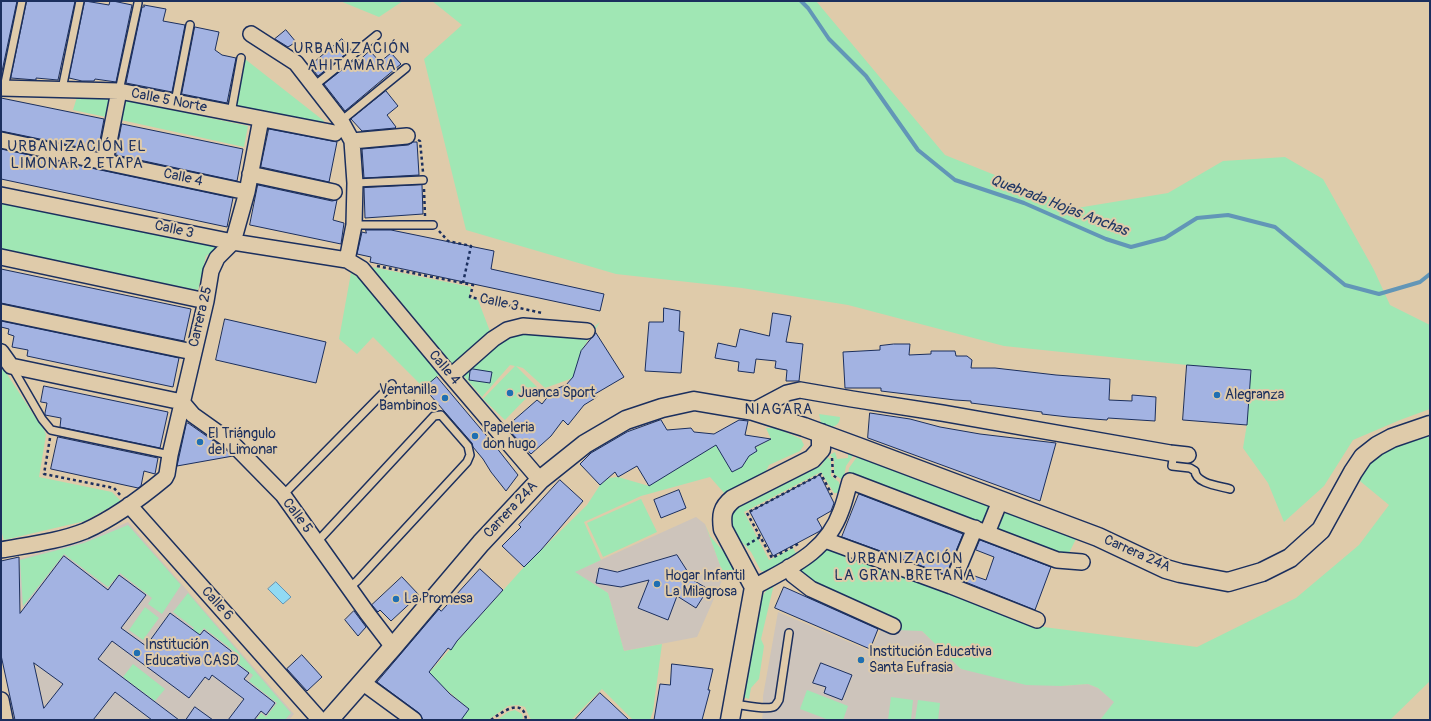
<!DOCTYPE html>
<html>
<head>
<meta charset="utf-8">
<style>
  body { margin:0 }
  #map { position:relative; width:1431px; height:721px; overflow:hidden; background:#dfcbaa; font-family:Pangolin,sans-serif }
  canvas { display:block }
  .frame { position:absolute; inset:0; border:2px solid #1b2f5e; pointer-events:none }
</style>
</head>
<body>
<div id="map">
<canvas width="1431" height="721"></canvas>
<div class="frame"></div>
</div>
<script>
const ctx = document.querySelector('canvas').getContext('2d');
ctx.lineJoin = 'round';
function fillPath(path, color) { ctx.fillStyle = color; ctx.fill(path, 'evenodd'); }
function strokePath(path, color, width, dash) { ctx.strokeStyle = color; ctx.lineWidth = width; ctx.lineCap = dash ? 'butt' : 'round'; ctx.setLineDash(dash || []); ctx.stroke(path); }
function write(font, color, halo, rows, align = 'center') {
  ctx.font = font + ' Pangolin,sans-serif'; ctx.lineWidth = 4; ctx.setLineDash([]); ctx.textBaseline = 'middle'; ctx.strokeStyle = halo; ctx.fillStyle = color; for (const [text, x, y, turn = 0] of rows) {
    ctx.save(); ctx.translate(x, y); ctx.rotate((+turn || 0) * Math.PI / 180); ctx.textAlign = isNaN(turn) ? turn : align; if (halo) ctx.strokeText(text, 0, 0); ctx.fillText(text, 0, 0); ctx.restore();
  }
}
fillPath(new Path2D(`
  M 696,517 L 705,524 L 724,576 L 697,637 L 624,651 L 608,593 L 574,572 Z
  M 128,522 L 294,714 L 289,720 L 47,720 L 20,594 L 19,559 L 84,541 Z
  M 778,612 L 870,651 L 883,626 L 922,631 L 961,669 L 1061,686 L 1088,684 L 1098,688 L 1115,702 L 1100,720 L 762,720 L 763,711 L 763,696 Z`), '#cdc4bb');
fillPath(new Path2D(`
  M 340,1 L 403,1 L 379,17 Z
  M 432,1 L 816,1 L 945,155 L 1077,208 L 1168,193 L 1223,161 L 1285,157 L 1323,179 L 1374,270 L 1390,305 L 1430,325 L 1430,409 L 1400,420 L 1353,440 L 1324,486 L 1284,522 L 1268,483 L 1243,448 L 1247,424 L 1251,370 L 1187,365 L 1004,346 L 848,305 L 742,288 L 616,274 L 466,230 L 424,59 L 462,25 Z
  M 245,59 L 324,121 L 325,127 L 235,107 Z
  M 77,97 L 111,98 L 106,117 L 73,110 Z
  M 125,100 L 248,126 L 244,147 L 121,120 Z
  M 1,200 L 219,247 L 206,256 L 198,290 L 1,251 Z
  M 372,267 L 471,287 L 469,298 L 478,300 L 491,334 L 455,367 Z
  M 351,273 L 360,279 L 378,299 L 440,374 L 424,388 L 373,337 L 357,354 L 339,339 Z
  M 600,322 L 581,351 L 573,378 L 545,388 L 523,368 L 516,366 L 537,387 L 505,420 L 483,399 L 515,366 L 510,365 L 482,397 L 462,374 C 477,361 492,343 510,335 C 526,329 569,334 587,334 Z
  M 1,365 L 37,420 L 43,427 L 46,435 L 39,477 L 112,492 L 121,501 L 85,521 L 4,540 L 1,530 Z
  M 819,414 L 840,417 C 840,424 835,427 829,427 L 821,423 Z
  M 766,428 L 776,428 L 801,439 L 804,445 L 800,451 L 769,465 L 765,473 L 725,494 L 710,477 L 641,496 L 584,522 L 601,560 L 575,572 L 608,593 L 624,651 L 662,644 L 653,711 L 650,720 L 633,720 L 602,689 L 571,720 L 532,720 L 530,718 L 525,707 L 518,705 L 508,706 L 488,720 L 452,720 L 469,709 L 428,674 L 524,567 L 587,505 L 600,485 L 609,478 L 618,477 L 649,486 L 716,445 L 732,472 L 743,466 L 749,456 L 757,451 L 755,448 L 771,439 Z
  M 1430,436 L 1430,681 L 1390,720 L 1100,720 L 1114,702 L 1098,688 L 1088,684 L 1061,686 L 1026,685 L 961,669 L 922,631 L 897,630 L 900,623 L 799,575 L 798,571 L 826,549 L 840,549 L 1036,626 L 1197,647 L 1296,598 L 1359,545 L 1389,505 L 1360,481 L 1369,464 L 1390,448 Z
  M 848,450 L 855,453 L 846,466 L 844,477 L 841,479 L 834,474 L 834,459 L 830,455 L 835,452 L 837,459 L 848,458 Z
  M 859,454 L 990,504 C 992,512 989,521 981,525 L 848,476 L 849,468 Z
  M 827,457 L 831,460 L 831,476 L 839,482 L 841,493 L 834,493 L 821,472 L 744,512 L 769,560 L 793,548 L 797,555 L 769,572 L 761,571 L 751,552 L 729,528 L 727,517 L 734,510 L 821,466 Z
  M 641,499 L 657,532 L 603,557 L 587,523 Z
  M 1009,512 L 1077,537 L 1069,553 L 1057,555 L 995,530 L 1000,516 Z
  M 705,524 L 710,536 L 735,565 L 740,575 L 724,576 Z
  M 128,525 L 181,585 L 162,614 L 148,604 L 152,598 L 120,573 L 108,587 L 64,554 L 23,606 L 20,560 L 84,543 Z
  M 771,584 L 774,584 L 761,639 L 764,646 L 759,679 L 751,688 L 749,699 L 743,697 L 761,598 Z
  M 188,593 L 291,713 L 285,720 L 256,720 L 261,713 L 266,717 L 277,703 L 249,681 L 253,675 L 235,661 L 239,655 L 204,628 L 176,664 L 170,660 L 194,628 L 173,612 Z
  M 145,607 L 159,618 L 143,640 L 129,630 Z
  M 133,664 L 165,689 L 155,701 L 123,677 Z
  M 807,690 L 848,706 L 843,720 L 829,720 L 800,709 Z
  M 891,697 L 913,700 L 911,720 L 888,720 Z
  M 918,700 L 940,703 L 938,720 L 915,720 Z
  M 515,710 L 522,714 L 523,718 L 521,720 L 497,720 L 508,712 Z`), '#a0e7b4');
const water = new Path2D(`
  M 276,582 L 291,597 L 283,604 L 268,589 Z`);
fillPath(water, '#91daf3');
strokePath(water, '#6296b7', 1);
strokePath(new Path2D(`
  M 801,1 L 808,8 L 829,39 L 866,76 L 918,150 L 955,180 L 1024,203 L 1106,239 L 1131,247 L 1165,238 L 1197,218 L 1228,215 L 1275,227 L 1345,285 L 1379,294 L 1420,282 L 1430,274`), '#6296b7', 4);
const building = new Path2D(`
  M 1,1 L 17,1 L 1,76 Z
  M 27,1 L 75,1 L 58,80 L 36,78 L 36,80 L 11,78 Z
  M 85,1 L 109,5 L 110,1 L 113,1 L 132,5 L 116,82 L 95,79 L 94,81 L 82,81 L 69,78 Z
  M 144,5 L 166,9 L 163,21 L 185,25 L 172,92 L 126,83 L 142,7 L 144,7 Z
  M 195,27 L 219,32 L 215,50 L 222,55 L 236,58 L 227,103 L 182,94 Z
  M 286,30 L 296,42 L 288,47 L 275,39 Z
  M 342,39 L 351,50 L 318,76 L 310,66 Z
  M 370,51 L 380,62 L 391,53 L 401,64 L 345,111 L 324,84 L 357,58 L 359,60 Z
  M 386,91 L 398,106 L 387,115 L 396,127 L 395,128 L 362,131 L 351,119 Z
  M 1,98 L 104,119 L 98,151 L 1,131 Z
  M 122,124 L 243,149 L 237,181 L 116,155 Z
  M 269,129 L 337,142 L 329,182 L 261,167 Z
  M 413,142 L 417,142 L 419,175 L 364,178 L 362,149 L 408,145 Z
  M 1,149 L 233,198 L 227,227 L 1,179 Z
  M 258,185 L 332,201 L 337,200 L 333,220 L 344,223 L 341,244 L 250,225 Z
  M 422,185 L 423,214 L 365,218 L 364,188 Z
  M 366,230 L 391,230 L 494,251 L 491,269 L 604,294 L 600,311 L 370,262 L 371,257 L 357,254 L 362,232 L 366,233 Z
  M 1,269 L 191,309 L 184,341 L 1,303 Z
  M 664,308 L 680,311 L 679,331 L 684,332 L 681,373 L 645,371 L 649,322 L 663,322 Z
  M 773,313 L 791,316 L 786,342 L 803,344 L 799,381 L 786,381 L 787,370 L 775,368 L 776,361 L 756,359 L 754,373 L 738,371 L 739,362 L 715,358 L 718,343 L 736,347 L 740,329 L 769,336 Z
  M 225,319 L 326,342 L 316,383 L 216,360 Z
  M 1,321 L 179,358 L 173,387 L 27,356 L 28,350 L 12,347 L 14,336 L 8,334 L 9,329 L 1,327 Z
  M 596,333 L 624,377 L 595,394 L 597,397 L 584,405 L 568,425 L 563,420 L 551,436 L 531,454 L 506,427 L 537,400 L 542,404 L 553,390 L 566,385 L 573,377 L 581,351 Z
  M 894,344 L 910,344 L 909,355 L 931,354 L 931,351 L 955,351 L 956,356 L 967,356 L 972,360 L 971,368 L 995,368 L 1056,375 L 1110,379 L 1109,400 L 1132,401 L 1132,395 L 1156,397 L 1155,421 L 1108,418 L 1107,420 L 1068,417 L 1042,414 L 1042,412 L 971,403 L 971,401 L 955,400 L 881,391 L 881,388 L 845,388 L 843,352 L 880,350 L 880,346 Z
  M 1187,365 L 1251,370 L 1247,425 L 1183,420 Z
  M 473,369 L 492,372 L 490,383 L 469,380 L 470,371 Z
  M 437,377 L 496,447 L 518,475 L 506,491 L 491,472 L 483,459 L 473,447 L 472,443 L 424,388 Z
  M 44,386 L 168,412 L 160,448 L 60,427 L 61,418 L 45,415 L 45,413 L 47,403 L 41,402 Z
  M 870,413 L 910,419 L 940,427 L 980,434 L 1056,443 L 1040,501 L 868,438 Z
  M 661,420 L 667,430 L 691,428 L 694,432 L 714,434 L 739,420 L 748,421 L 745,435 L 771,439 L 755,447 L 757,451 L 749,456 L 742,467 L 732,472 L 716,445 L 649,486 L 637,466 L 618,477 L 615,472 L 600,485 L 580,464 L 591,453 L 627,432 Z
  M 188,423 L 225,449 L 233,456 L 177,466 L 186,425 Z
  M 58,437 L 158,458 L 155,474 L 144,471 L 141,486 L 138,488 L 51,469 Z
  M 820,475 L 834,503 L 831,511 L 817,519 L 822,528 L 820,531 L 773,556 L 750,512 Z
  M 560,480 L 583,501 L 541,550 L 524,567 L 502,546 L 521,527 L 519,525 Z
  M 679,490 L 686,508 L 661,518 L 654,500 Z
  M 859,494 L 963,534 L 946,575 L 842,537 Z
  M 980,540 L 1051,567 L 1035,610 L 963,581 L 966,573 L 986,580 L 994,557 L 976,550 Z
  M 677,555 L 693,580 L 708,589 L 696,608 L 677,596 L 668,620 L 638,608 L 649,580 L 621,587 L 596,583 L 599,568 L 617,572 Z
  M 64,556 L 108,590 L 119,575 L 146,595 L 121,628 L 146,646 L 170,613 L 200,635 L 204,630 L 231,651 L 231,652 L 236,656 L 233,661 L 249,673 L 244,679 L 275,703 L 266,715 L 261,711 L 254,720 L 228,720 L 244,699 L 212,675 L 209,680 L 205,677 L 189,698 L 112,641 L 98,659 L 179,720 L 152,720 L 115,692 L 93,720 L 15,720 L 1,655 L 1,561 L 19,557 L 20,613 ZM 34,663 L 63,684 L 44,708 Z
  M 480,569 L 503,590 L 457,641 L 451,650 L 448,648 L 429,672 L 450,694 L 469,709 L 461,720 L 423,720 L 419,713 L 377,682 L 439,609 L 441,611 Z
  M 402,577 L 419,595 L 391,621 L 380,610 L 378,612 L 372,605 Z
  M 784,587 L 878,629 L 870,649 L 775,608 Z
  M 354,611 L 366,627 L 358,636 L 345,620 Z
  M 302,655 L 322,677 L 307,691 L 287,669 Z
  M 821,663 L 852,675 L 842,700 L 824,693 L 826,687 L 813,683 Z
  M 672,664 L 713,669 L 708,690 L 710,690 L 702,720 L 654,720 L 660,684 L 670,685 Z
  M 600,693 L 611,703 L 629,720 L 575,720 Z
  M 195,707 L 213,720 L 186,720 Z`);
fillPath(building, '#a3b3e2');
strokePath(building, '#1b2f5e', 1);
const service = new Path2D(`
  M 314,86 L 377,35
  M 4,88 L 22,1
  M 62,89 L 80,1
  M 119,91 L 138,3
  M 175,102 L 190,25
  M 231,113 L 241,58
  M 341,121 L 406,68
  M 355,183 L 423,180
  M 354,225 L 433,225
  M 12,367 L 42,419 L 51,430 L 170,455
  M 1170,453 L 1173,459 L 1172,466 L 1190,468 L 1195,471 C 1196,484 1220,486 1230,489
  M 283,495 L 392,384
  M 317,542 L 434,416 L 441,415 L 468,446 L 470,455 L 467,462 L 357,581 L 349,588
  M 734,704 C 744,705 764,710 773,707 C 776,706 777,703 779,700 L 789,633`);
const minor = new Path2D(`
  M 251,34 L 296,63 L 341,121 L 352,141 L 355,183 L 354,225 L 347,260
  M 1,88 L 119,91 L 335,133
  M 1,140 L 247,192
  M 352,141 L 407,136
  M 105,162 L 119,91
  M 250,174 L 334,192
  M 1,195 L 233,242 L 347,260 L 362,269 L 451,376 L 540,480
  M 1,257 L 206,301
  M 1,312 L 193,352
  M 1,352 L 11,366 L 182,402 L 193,415 L 231,442 L 283,495 L 367,613 L 393,647
  M 451,376 L 493,339 L 507,330 L 523,326 L 587,331
  M 753,411 L 787,393 L 800,390 L 852,399 L 942,413 L 1170,453 L 1188,455
  M 129,505 L 320,720
  M 987,533 L 1000,501
  M 825,540 L 951,586 L 1037,620
  M 1,550 C 28,545 60,541 85,531 C 114,518 141,498 165,478 L 167,474 L 170,455 L 206,301 L 211,271 L 217,258 L 233,242 L 247,192 L 261,119
  M 789,567 L 793,575 L 811,589 L 893,626
  M 951,586 L 975,528
  M 754,587 C 790,567 826,553 841,511 C 845,501 847,491 850,481 L 1057,560 L 1082,562
  M 362,682 L 414,720
  M 1,700 L 5,720`);
const tertiary = new Path2D(`
  M 329,720 L 393,647 L 481,543 L 540,480 L 585,444 L 626,420 L 662,408 L 694,401 L 753,411 L 804,427 L 861,448 L 1098,537 L 1166,569 L 1180,573 L 1228,582 L 1262,572 L 1290,558 L 1321,530 L 1353,472 L 1363,457 L 1377,446 L 1392,438 L 1430,425
  M 730,720 L 754,587 L 723,529 C 721,515 722,508 733,499 L 812,459 L 821,449 L 821,433`);
strokePath(service, '#1b2f5e', 10);
strokePath(minor, '#1b2f5e', 18);
strokePath(tertiary, '#1b2f5e', 21);
strokePath(new Path2D(`
  M 418,140 L 420,141 L 423,172
  M 424,189 L 425,216
  M 439,231 L 448,241 L 471,246 L 463,283
  M 377,266 L 473,285 L 470,297 L 542,313
  M 50,438 L 44,474 L 114,488 L 121,496
  M 832,458 L 833,475 L 838,479
  M 798,544 L 772,558 L 747,513 L 821,474 L 832,495
  M 747,545 L 760,537
  M 491,720 C 502,712 524,696 526,720`), '#1b2f5e', 2.5, [3, 3]);
strokePath(service, '#dfcbaa', 7);
strokePath(minor, '#dfcbaa', 15);
strokePath(tertiary, '#dfcbaa', 18);
for (const [x, y, r, color] of [
  [510,393,4,"#1f6fb2"],
  [1217,395,4,"#1f6fb2"],
  [445,398,4,"#1f6fb2"],
  [475,436,4,"#1f6fb2"],
  [200,442,4,"#1f6fb2"],
  [657,584,4,"#1f6fb2"],
  [396,599,4,"#1f6fb2"],
  [137,653,4,"#1f6fb2"],
  [861,660,4,"#1f6fb2"]
]) { const dot = new Path2D(); dot.arc(x, y, r, 0, 2 * Math.PI); ctx.fillStyle = color; ctx.fill(dot); strokePath(dot, '#dfcbaa', 1.5); }
write('14px', '#1b2f5e', '#dfcbaa', [
  ["Calle 5 Norte",169,101,11],
  ["Calle 4",183,178,12],
  ["Calle 3",174,230,12],
  ["Calle 3",499,303,12],
  ["Carrera 25",201,317,-77],
  ["Calle 4",444,368,50],
  ["Carrera 24A",511,510,-47],
  ["Calle 5",297,516,53],
  ["Carrera 24A",1137,554,24],
  ["Calle 6",217,604,48]
]);
write('14px', '#1b2f5e', '#dfcbaa', [
  ["Ventanilla",437,390,"right"],
  ["Bambinos",437,406,"right"],
  ["Juanca Sport",518,393],
  ["Alegranza",1225,395],
  ["Papeleria",483,428],
  ["don hugo",483,444],
  ["El Triángulo",208,434],
  ["del Limonar",208,450],
  ["Hogar Infantil",665,576],
  ["La Milagrosa",665,592],
  ["La Promesa",404,599],
  ["Institución",145,645],
  ["Educativa CASD",145,661],
  ["Institución Educativa",869,652],
  ["Santa Eufrasia",869,668]
], 'left');
ctx.letterSpacing = '1px';
write('15px', '#1b2f5e', '#dfcbaa', [
  ["URBANIZACIÓN",352,49],
  ["AHITAMARA",352,66],
  ["URBANIZACIÓN EL",77,147],
  ["LIMONAR 2 ETAPA",77,164],
  ["NIAGARA",779,410],
  ["URBANIZACIÓN",905,559],
  ["LA GRAN BRETAÑA",905,576]
]);
ctx.letterSpacing = '0px';
write('italic 15px', '#213865', '#dfcbaa', [
  ["Quebrada Hojas Anchas",1059,206,21]
]);
</script>
</body>
</html>
